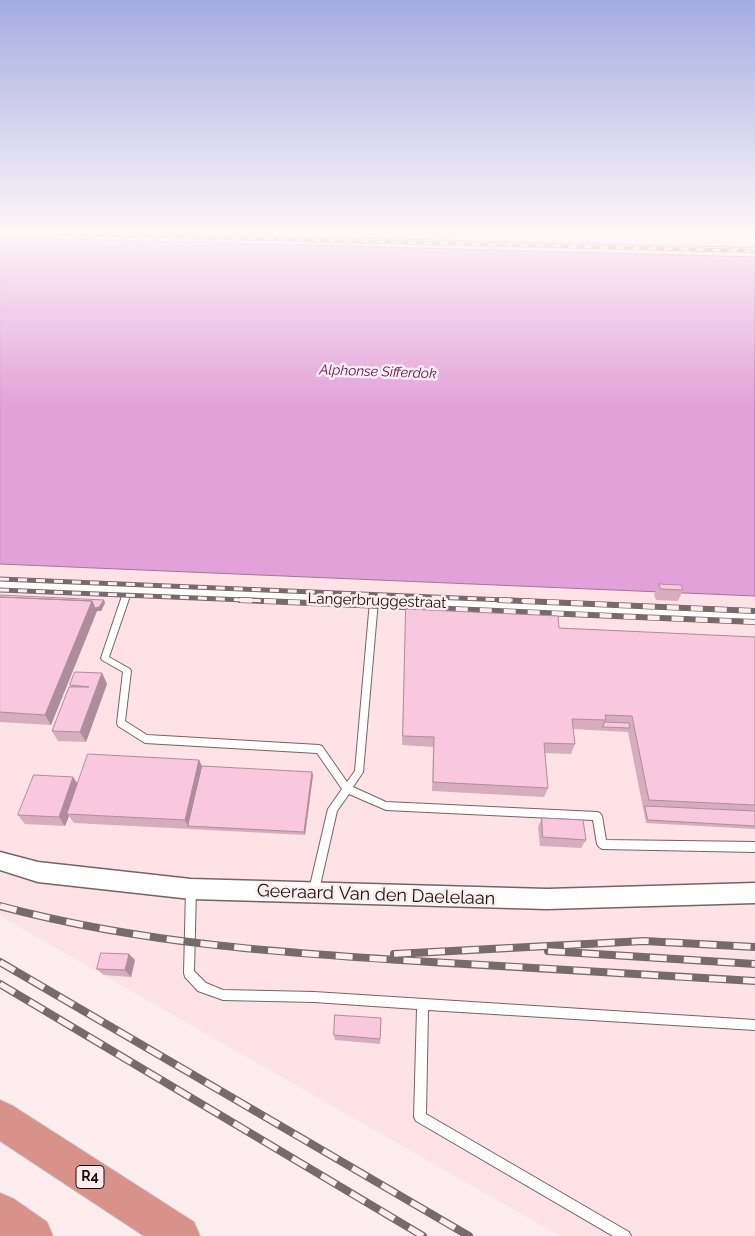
<!DOCTYPE html>
<html>
<head>
<meta charset="utf-8">
<style>
  body { margin:0 }
  canvas { display:block; background:#fdedef }
</style>
</head>
<body>
<canvas width="755" height="1236"></canvas>
<script>
const ctx = document.querySelector('canvas').getContext('2d');
ctx.lineJoin = 'round';
function fillPath(path, color) { ctx.fillStyle = color; ctx.fill(path, 'evenodd'); }
function strokePath(path, color, width, dash) { ctx.strokeStyle = color; ctx.lineWidth = width; ctx.lineCap = dash ? 'butt' : 'round'; ctx.setLineDash(dash || []); ctx.stroke(path); }
function write(font, color, halo, rows, align = 'center') {
  ctx.font = font + ' Raleway,sans-serif'; ctx.lineWidth = 5; ctx.setLineDash([]); ctx.textBaseline = 'middle'; ctx.strokeStyle = halo; ctx.fillStyle = color; for (const [text, x, y, turn = 0] of rows) {
    ctx.save(); ctx.translate(x, y); ctx.rotate((+turn || 0) * Math.PI / 180); ctx.textAlign = isNaN(turn) ? turn : align; if (halo) ctx.strokeText(text, 0, 0); ctx.fillText(text, 0, 0); ctx.restore();
  }
}
fillPath(new Path2D(`
  M 0,234 L 755,234 L 755,257 L 0,237 Z
  M 0,564 L 755,596 L 755,1236 L 560,1236 L 0,916 Z`), '#fee2e6');
const water = new Path2D(`
  M 0,237 L 755,257 L 755,596 L 0,564 Z`);
fillPath(water, '#e2a1d9');
strokePath(water, '#a4749c', 1);
const service = new Path2D(`
  M 125,234 L 164,234 L 755,248 L 755,250 L 127,235 Z
  M 128,587 L 132,590 L 109,657 L 130,669 L 131,671 L 125,721 L 147,735 L 319,745 L 322,746 L 347,782 L 355,771 L 370,601 L 374,598 L 378,601 L 363,772 L 353,787 L 386,802 L 597,812 L 600,813 L 602,816 L 606,840 L 755,842 L 755,852 L 602,849 L 599,847 L 597,844 L 593,820 L 386,810 L 349,794 L 337,811 L 319,890 L 317,893 L 314,895 L 311,893 L 309,890 L 328,809 L 342,789 L 317,753 L 145,743 L 118,726 L 117,723 L 123,672 L 102,660 L 101,658 L 124,590 Z
  M 191,884 L 194,886 L 196,889 L 194,971 L 206,983 L 223,990 L 314,992 L 755,1020 L 755,1030 L 428,1010 L 426,1114 L 629,1232 L 631,1236 L 613,1236 L 416,1121 L 414,1117 L 417,1009 L 314,1002 L 223,1000 L 198,991 L 185,977 L 184,973 L 186,889 L 188,886 Z`);
const minor = new Path2D(`
  M 0,580 L 755,610 L 755,622 L 0,590 Z
  M 0,852 L 38,862 L 191,879 L 547,889 L 755,883 L 755,903 L 547,909 L 191,899 L 38,882 L 0,870 Z`);
const trunk = new Path2D(`
  M 0,1100 L 13,1106 L 194,1222 L 200,1236 L 144,1236 L 0,1141 Z
  M 0,1193 L 14,1199 L 47,1222 L 53,1236 L 0,1236 Z`);
strokePath(service, '#786265', 2);
strokePath(minor, '#786265', 3);
strokePath(trunk, '#d0cecf', 2);
fillPath(service, '#fff');
fillPath(minor, '#fff');
fillPath(trunk, '#d8928a');
const railFar3 = new Path2D(`
  M 57,234 L 755,251`);
const railFar2 = new Path2D(`
  M 0,579 L 529,601
  M 0,590 L 269,601`);
const railFar1 = new Path2D(`
  M 240,600 L 755,622
  M 499,600 L 755,611`);
const rail = new Path2D(`
  M 0,906 C 143,944 284,953 431,962 C 539,968 647,975 755,981
  M 548,951 L 755,964
  M 394,954 L 644,941 L 755,947
  M 0,962 L 469,1236
  M 0,984 L 423,1236`);
strokePath(railFar3, '#766a6c', 4);
strokePath(railFar2, '#766a6c', 5);
strokePath(railFar1, '#766a6c', 6);
strokePath(rail, '#766a6c', 8);
strokePath(railFar3, '#fdedef', 2.5, [8]);
strokePath(railFar2, '#fdedef', 3, [9]);
strokePath(railFar1, '#fdedef', 4.5, [12]);
strokePath(rail, '#fdedef', 5.5, [17]);
fillPath(new Path2D(`
  M 659,584 L 683,590 L 678,601 L 656,600 L 654,595 Z
  M 0,595 L 105,603 L 101,611 L 97,611 L 51,725 L 0,722 Z
  M 406,609 L 559,628 L 755,637 L 755,829 L 646,823 L 628,732 L 573,729 L 575,744 L 571,754 L 545,753 L 548,788 L 544,797 L 432,791 L 433,747 L 402,745 Z
  M 102,673 L 107,684 L 86,742 L 58,741 L 52,731 L 70,687 L 70,685 Z
  M 199,760 L 202,766 L 313,775 L 305,835 L 74,823 L 69,816 L 65,826 L 25,824 L 18,815 L 73,777 L 78,784 Z
  M 542,818 L 586,840 L 581,848 L 540,846 L 538,827 Z
  M 135,960 L 131,977 L 104,975 L 97,969 Z
  M 381,1018 L 380,1044 L 335,1040 L 334,1035 Z`), '#d7acbf');
fillPath(new Path2D(`
  M 104,600 L 105,603 L 101,611 L 97,611 L 51,725 L 45,715 L 92,601 Z
  M 102,673 L 107,684 L 86,742 L 80,732 Z
  M 199,760 L 203,769 L 188,826 L 185,820 Z
  M 312,772 L 313,775 L 305,835 L 304,832 Z
  M 73,777 L 79,786 L 67,814 L 69,816 L 65,826 L 59,817 Z
  M 129,954 L 135,960 L 131,977 L 125,970 Z`), '#af8c9b');
const building = new Path2D(`
  M 659,584 L 681,585 L 683,590 L 661,589 Z
  M 0,595 L 104,600 L 99,607 L 95,608 L 92,601 L 0,597 Z
  M 0,597 L 92,601 L 45,715 L 0,712 Z
  M 406,609 L 558,616 L 559,628 L 755,637 L 755,805 L 649,800 L 632,716 L 605,715 L 606,720 L 572,719 L 575,744 L 544,743 L 548,788 L 433,782 L 434,737 L 403,736 Z
  M 75,672 L 102,673 L 80,732 L 52,731 L 69,687 L 89,687 L 70,685 Z
  M 605,722 L 629,723 L 630,728 L 603,727 Z
  M 88,754 L 199,760 L 185,820 L 67,814 Z
  M 202,766 L 312,772 L 304,832 L 188,826 Z
  M 34,775 L 73,777 L 59,817 L 18,815 Z
  M 645,806 L 755,811 L 755,826 L 648,820 Z
  M 542,818 L 583,820 L 586,840 L 543,837 Z
  M 101,953 L 129,954 L 125,970 L 97,969 Z
  M 335,1015 L 381,1018 L 380,1039 L 334,1035 Z`);
fillPath(building, '#fac8de');
strokePath(building, '#af8c9b', 1);
const sky = ctx.createLinearGradient(0, 0, 0, 407);
sky.addColorStop(0, '#a5ace2');
sky.addColorStop(0.57, '#fef7f8');
sky.addColorStop(1, '#fef7f800');
ctx.fillStyle = sky;
ctx.fillRect(0, 0, 755, 407);
write('italic 14px', '#5d0f57', '#fdedef', [
  ["Alphonse Sifferdok",378,372,2]
]);
for (const [x, y, w] of [
  [90,1177,28]
]) { const box = new Path2D(); box.roundRect(x - w / 2, y - 11.5, w, 23, 4); ctx.fillStyle = '#fdedef'; ctx.fill(box); strokePath(box, '#150c0e', 1); }
write('bold 14px', '#150c0e', null, [
  ["R4",90,1177]
]);
write('15px', '#150c0e', '#fdedef', [
  ["Langerbruggestraat",377,601,2]
]);
write('18px', '#150c0e', '#fdedef', [
  ["Geeraard Van den Daelelaan",376,895,2]
]);
</script>
</body>
</html>
